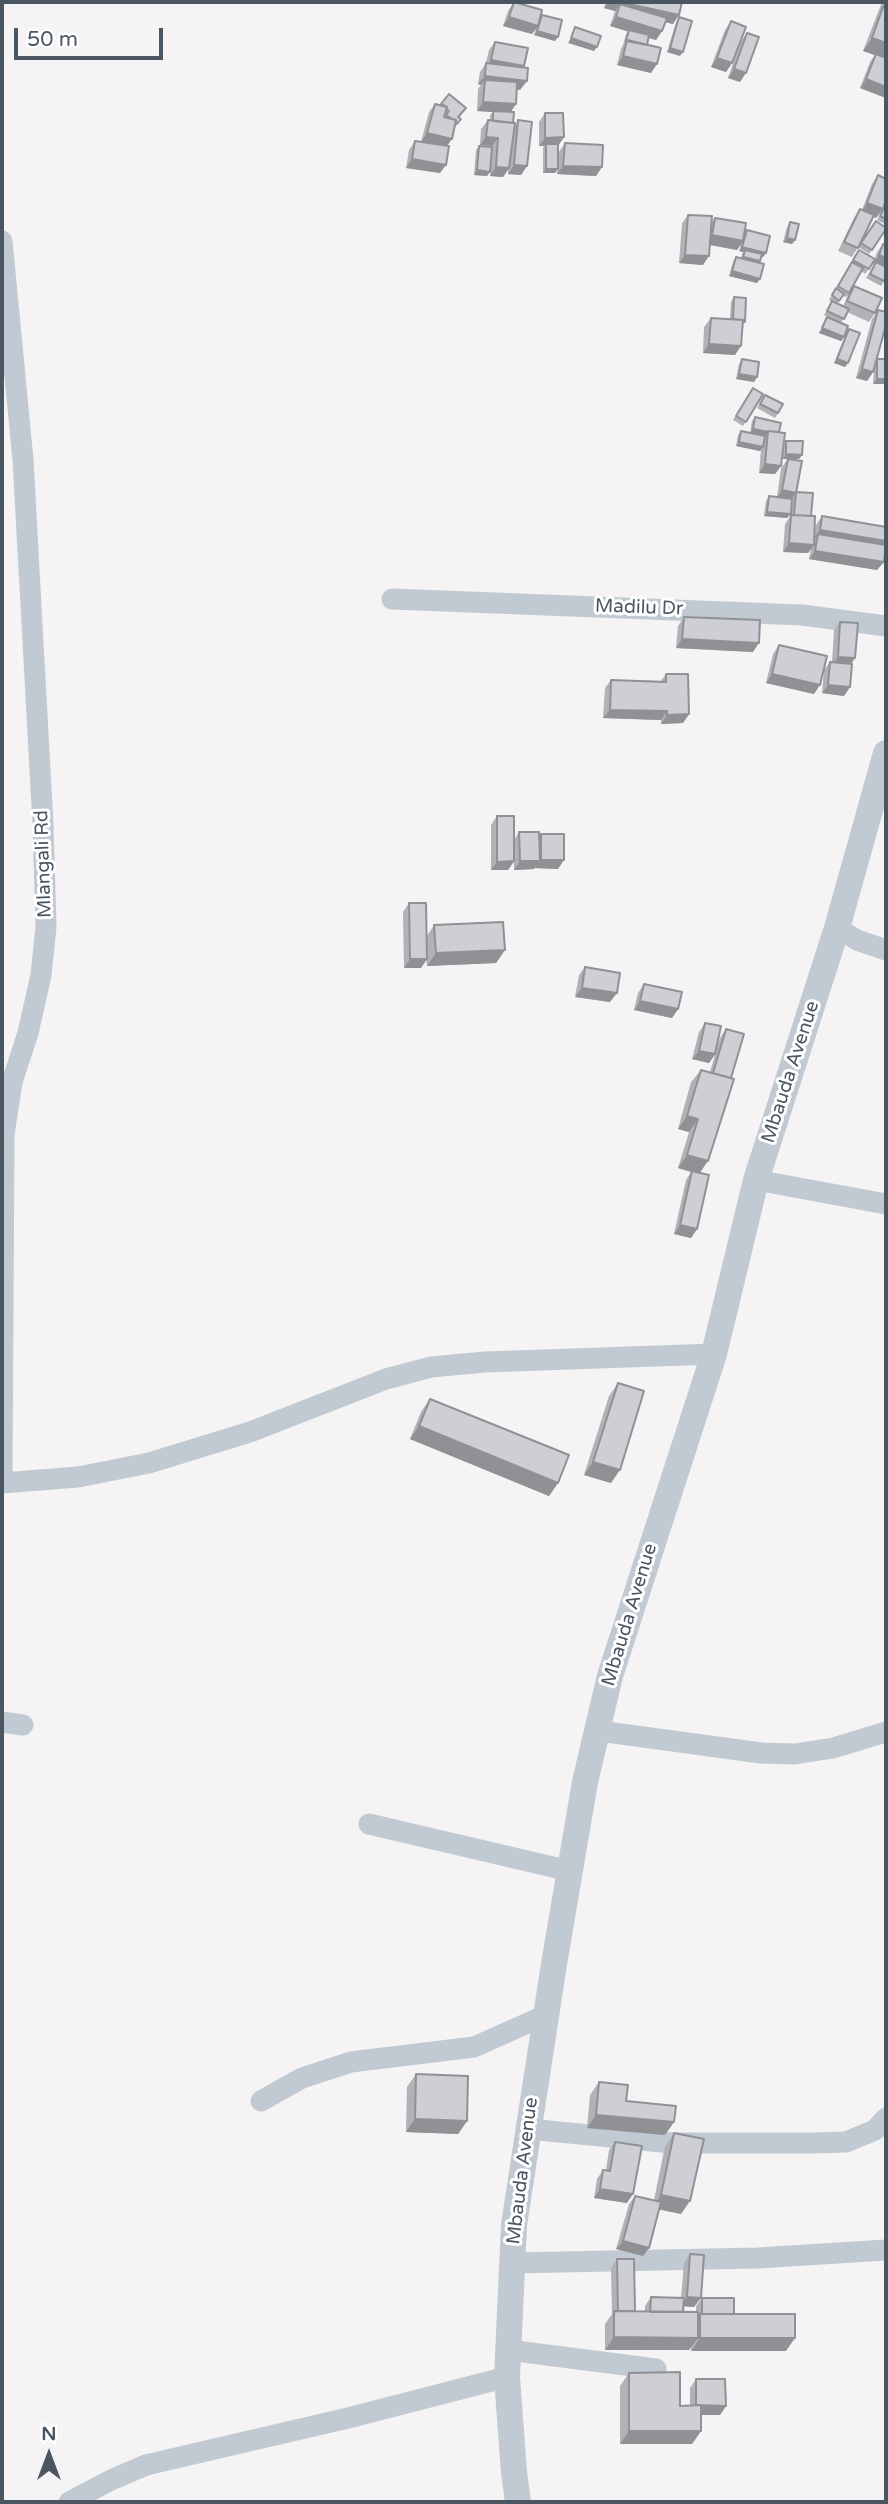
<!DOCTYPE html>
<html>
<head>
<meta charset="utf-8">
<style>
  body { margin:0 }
  #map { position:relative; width:888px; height:2504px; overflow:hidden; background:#f5f3f3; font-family:"Varela Round",sans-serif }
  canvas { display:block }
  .frame { position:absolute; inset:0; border:4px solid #4a5661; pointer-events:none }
  .north { position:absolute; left:14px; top:2420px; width:70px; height:70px; -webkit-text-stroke:5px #fff; paint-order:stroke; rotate:0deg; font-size:19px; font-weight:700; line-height:28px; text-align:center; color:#4a5661 }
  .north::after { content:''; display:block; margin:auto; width:24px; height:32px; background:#4a5661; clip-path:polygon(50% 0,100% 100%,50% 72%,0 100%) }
  .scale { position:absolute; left:14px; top:28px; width:149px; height:32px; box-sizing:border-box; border:4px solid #4a5661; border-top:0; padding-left:9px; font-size:21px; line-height:24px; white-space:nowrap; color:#4a5661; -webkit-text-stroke:5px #fff; paint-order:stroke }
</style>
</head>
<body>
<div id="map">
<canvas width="888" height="2504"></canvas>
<div class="frame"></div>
<div class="north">N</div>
<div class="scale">50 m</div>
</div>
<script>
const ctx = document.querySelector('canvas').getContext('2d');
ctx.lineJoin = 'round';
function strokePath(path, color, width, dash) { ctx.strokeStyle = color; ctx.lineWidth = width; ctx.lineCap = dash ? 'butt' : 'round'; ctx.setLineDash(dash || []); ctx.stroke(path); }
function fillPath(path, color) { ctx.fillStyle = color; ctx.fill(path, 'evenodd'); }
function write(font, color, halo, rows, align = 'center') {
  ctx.font = font + ' "Varela Round",sans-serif'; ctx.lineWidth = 6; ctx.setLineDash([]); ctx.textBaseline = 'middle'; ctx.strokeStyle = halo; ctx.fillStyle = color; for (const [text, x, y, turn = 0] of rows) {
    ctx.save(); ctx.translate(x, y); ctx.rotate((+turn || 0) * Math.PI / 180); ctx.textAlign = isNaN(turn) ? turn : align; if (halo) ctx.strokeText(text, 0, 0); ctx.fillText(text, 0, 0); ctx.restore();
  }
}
strokePath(new Path2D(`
  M 2,241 L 23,460 L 43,824 L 46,927 L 41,975 L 28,1033 L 12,1082 L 4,1135 L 2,1483 L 78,1477 L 149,1463 L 250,1432 L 386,1379 L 431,1367 L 485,1362 L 714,1354
  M 392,599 L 802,615 L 886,626
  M 837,928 L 857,940 L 886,950
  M 756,1180 L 886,1204
  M 2,1722 L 23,1725
  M 599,1731 L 761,1753 L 795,1754 L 833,1748 L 886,1732
  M 369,1824 L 570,1871
  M 261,2101 L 302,2078 L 351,2062 L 474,2047 L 546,2015
  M 528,2129 L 672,2143 L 813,2143 L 846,2142 L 875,2130 L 886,2118
  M 512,2263 L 758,2258 L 886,2250
  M 508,2350 L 656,2369
  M 69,2502 L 111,2480 L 146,2465 L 348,2418 L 507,2377`), '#c1cad2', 21);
strokePath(new Path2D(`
  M 518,2502 L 514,2473 L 507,2377 L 514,2225 L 554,1964 L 585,1782 L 610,1676 L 714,1354 L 756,1180 L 837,928 L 886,753`), '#c1cad2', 26);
fillPath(new Path2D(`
  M 514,2 L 541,17 L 555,41 L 534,35 L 536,28 L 532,34 L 503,26 L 508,11 Z
  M 606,2 L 682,2 L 673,24 L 665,22 L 662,31 L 656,40 L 649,38 L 647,45 L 651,73 L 617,65 L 621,49 L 623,45 L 626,34 L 628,31 L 610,26 L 615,11 L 604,8 Z
  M 882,2 L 886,2 L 886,98 L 860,88 L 870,62 L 875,55 L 863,51 Z
  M 679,17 L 680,56 L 667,52 L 676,22 Z
  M 731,21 L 732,63 L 726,72 L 711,67 L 725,30 Z
  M 747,33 L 740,82 L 728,78 L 740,42 Z
  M 495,42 L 524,66 L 520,90 L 517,89 L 516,104 L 510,112 L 515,126 L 518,120 L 527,166 L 521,175 L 508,174 L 508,170 L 503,177 L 490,176 L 492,153 L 487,176 L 474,175 L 476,150 L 479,146 L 492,146 L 480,145 L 481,129 L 488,120 L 490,121 L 490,115 L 493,112 L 477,111 L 478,89 L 481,85 L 478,84 L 480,72 L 486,63 L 489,50 Z
  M 435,104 L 440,105 L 461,119 L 454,128 L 452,139 L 447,146 L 440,173 L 406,168 L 409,150 L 415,141 L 421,142 L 429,112 Z
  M 545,113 L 564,137 L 558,145 L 559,152 L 565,143 L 602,167 L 596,176 L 557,174 L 557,170 L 555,173 L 543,173 L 543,148 L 544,146 L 539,146 L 539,122 Z
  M 878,175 L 883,209 L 876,218 L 873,216 L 858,247 L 876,221 L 886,229 L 869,254 L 858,247 L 852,257 L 838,251 L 854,218 L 860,209 L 862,210 L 872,184 Z
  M 886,204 L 886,222 L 885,224 L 877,220 Z
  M 688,215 L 711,223 L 715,218 L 744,233 L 747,230 L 766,253 L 763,257 L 761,257 L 758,263 L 760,279 L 757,283 L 729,276 L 733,262 L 736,257 L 741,258 L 743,252 L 739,251 L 741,244 L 737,250 L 710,245 L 703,265 L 679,263 L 682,223 Z
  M 790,222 L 795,240 L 792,244 L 783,242 L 787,227 Z
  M 883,244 L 884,281 L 881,286 L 866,278 L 874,265 L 873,264 L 877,252 Z
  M 856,254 L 869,269 L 865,274 L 861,271 L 849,292 L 854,286 L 875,313 L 869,322 L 847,312 L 841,323 L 844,337 L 841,341 L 819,333 L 827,317 L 831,319 L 824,315 L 832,302 L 829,300 ZM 848,295 L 843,306 L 837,303 L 843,296 L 846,297 Z
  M 734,297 L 743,324 L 735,355 L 703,353 L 704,327 L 711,318 L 730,319 L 731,302 Z
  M 878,310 L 877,359 L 886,359 L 886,380 L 884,384 L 873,384 L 874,371 L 867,381 L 856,378 L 872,319 Z
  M 849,329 L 845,367 L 834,363 L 846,333 Z
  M 742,359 L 757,377 L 754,382 L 736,379 L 739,364 Z
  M 753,388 L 763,394 L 743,426 L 733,420 Z
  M 765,395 L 778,413 L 775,418 L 757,408 Z
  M 755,417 L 779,432 L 784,445 L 786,441 L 802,455 L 799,459 L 783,459 L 783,451 L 781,466 L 775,474 L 759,473 L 761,449 L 760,451 L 736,446 L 738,435 L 741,431 L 750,433 L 752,421 Z
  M 788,459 L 796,492 L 811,516 L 814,534 L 816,525 L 822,516 L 886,527 L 886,549 L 877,570 L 809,559 L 811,549 L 808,553 L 783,552 L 785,524 L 791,515 L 792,498 L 787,518 L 764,516 L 766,501 L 769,496 L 777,497 L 781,468 Z
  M 684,617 L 753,652 L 676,648 L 678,626 Z
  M 840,622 L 855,658 L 851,664 L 850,687 L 844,696 L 822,693 L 824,670 L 830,662 L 832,662 L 834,630 Z
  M 779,645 L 814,694 L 766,683 L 773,654 Z
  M 666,674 L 689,714 L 683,723 L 661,724 L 661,720 L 603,718 L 605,688 L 611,680 L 661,681 Z
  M 497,816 L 514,840 L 519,832 L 539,837 L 541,834 L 558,869 L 535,868 L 534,869 L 514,870 L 514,862 L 508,870 L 491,870 L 491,825 Z
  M 409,903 L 427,936 L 434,925 L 505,950 L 496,963 L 427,966 L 426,960 L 421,968 L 404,968 L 403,912 Z
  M 585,967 L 610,1002 L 575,997 L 579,975 Z
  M 644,984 L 678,1009 L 672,1018 L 634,1010 L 638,993 Z
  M 705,1023 L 716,1050 L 720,1038 L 726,1029 L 700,1173 L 697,1229 L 691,1238 L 674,1234 L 686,1180 L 691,1172 L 678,1168 L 689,1132 L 678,1129 L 691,1082 L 701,1070 L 710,1072 L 715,1055 L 709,1063 L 692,1059 L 699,1032 Z
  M 618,1383 L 611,1483 L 584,1475 L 609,1396 Z
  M 430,1399 L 558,1483 L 549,1496 L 410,1439 L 421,1412 Z
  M 416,2074 L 467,2121 L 458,2134 L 406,2132 L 407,2087 Z
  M 599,2082 L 626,2101 L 674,2122 L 665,2135 L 587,2128 L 590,2095 Z
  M 674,2133 L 681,2214 L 659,2209 L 649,2248 L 643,2256 L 616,2249 L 629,2204 L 635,2196 L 654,2200 L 665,2146 Z
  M 615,2142 L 627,2203 L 594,2198 L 597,2179 L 603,2170 L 606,2170 L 609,2150 Z
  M 690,2254 L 694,2307 L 683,2306 L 683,2312 L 696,2312 L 696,2306 L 702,2298 L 734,2314 L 786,2351 L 691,2351 L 691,2347 L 689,2350 L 605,2350 L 605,2324 L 612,2314 L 611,2268 L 617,2259 L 635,2311 L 645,2311 L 645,2306 L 651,2297 L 681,2298 L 684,2263 Z
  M 629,2373 L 680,2406 L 690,2406 L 690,2388 L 696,2379 L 726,2406 L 720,2415 L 701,2415 L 701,2431 L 692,2444 L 620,2444 L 620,2386 Z`), '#b0b2b7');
fillPath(new Path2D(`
  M 609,2 L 620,2 L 679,15 L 673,24 L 618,11 L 620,4 L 615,11 L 604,8 Z
  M 509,17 L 538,26 L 532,34 L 503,26 Z
  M 616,17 L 662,31 L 656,40 L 610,26 Z
  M 537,31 L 558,37 L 555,41 L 534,35 Z
  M 571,38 L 597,47 L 594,51 L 568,43 Z
  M 872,38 L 886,43 L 886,59 L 863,51 Z
  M 670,48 L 683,52 L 680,56 L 667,52 Z
  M 623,56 L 657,64 L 651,73 L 617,65 Z
  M 717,58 L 732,63 L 726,72 L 711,67 Z
  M 491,60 L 524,66 L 518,75 L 485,69 Z
  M 734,69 L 746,73 L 740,82 L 728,78 Z
  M 485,76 L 527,81 L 520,90 L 484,85 L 485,80 L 481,85 L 478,84 Z
  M 866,79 L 886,87 L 886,98 L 860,88 Z
  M 483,102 L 516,104 L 510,113 L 477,111 Z
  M 427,133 L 452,139 L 445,148 L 421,142 Z
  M 486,137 L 498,138 L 492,146 L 480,145 Z
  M 564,137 L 558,146 L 546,144 L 544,146 L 539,146 L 545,138 Z
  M 412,159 L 446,165 L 440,173 L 406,168 Z
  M 514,165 L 527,166 L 521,175 L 508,174 Z
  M 563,166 L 602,167 L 596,176 L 557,174 Z
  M 496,167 L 509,168 L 503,177 L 490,176 Z
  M 546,169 L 558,169 L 555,173 L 543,173 Z
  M 477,170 L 490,172 L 487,176 L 474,175 Z
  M 867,203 L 883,209 L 876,218 L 861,212 Z
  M 712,235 L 743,241 L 737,250 L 705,244 Z
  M 787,238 L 795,240 L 792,244 L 783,242 Z
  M 742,247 L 766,253 L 763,257 L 744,253 L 745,250 L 743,252 L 739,251 Z
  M 685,255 L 709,256 L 703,265 L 679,263 Z
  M 879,255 L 886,258 L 886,269 L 873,264 Z
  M 743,257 L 760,261 L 757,265 L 740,261 Z
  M 732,271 L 760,279 L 757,283 L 729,276 Z
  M 822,328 L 844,337 L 841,341 L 819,333 Z
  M 709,344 L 741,346 L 735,355 L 703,353 Z
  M 837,359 L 848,363 L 845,367 L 834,363 Z
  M 862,369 L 873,372 L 867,381 L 856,378 Z
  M 739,374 L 757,377 L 754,382 L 736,379 Z
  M 877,379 L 886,379 L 886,380 L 884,384 L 873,384 Z
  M 753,429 L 768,432 L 765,437 L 750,433 Z
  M 739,442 L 763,447 L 760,451 L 736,446 Z
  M 786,454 L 802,455 L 799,459 L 783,459 Z
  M 765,464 L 781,466 L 775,474 L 759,473 Z
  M 782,490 L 796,493 L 790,501 L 776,499 Z
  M 767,512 L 791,514 L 787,518 L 764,516 Z
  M 820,530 L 886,541 L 886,549 L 885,551 L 818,534 L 815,539 L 814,538 Z
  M 789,543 L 814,545 L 808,553 L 783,552 Z
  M 815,551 L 884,562 L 877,570 L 809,559 Z
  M 682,639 L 759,643 L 753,652 L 676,648 Z
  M 838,657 L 855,658 L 849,667 L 831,666 Z
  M 772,674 L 820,685 L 814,694 L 766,683 Z
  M 828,685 L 850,687 L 844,696 L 822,693 Z
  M 610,710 L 667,711 L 661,720 L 603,718 Z
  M 689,714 L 683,723 L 661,724 L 667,715 Z
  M 541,860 L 564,860 L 558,869 L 535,868 Z
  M 514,861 L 508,870 L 491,870 L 497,862 Z
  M 520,861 L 540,861 L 534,869 L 514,870 Z
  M 505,950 L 496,963 L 427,966 L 436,953 Z
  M 410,959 L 427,959 L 421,968 L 404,968 Z
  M 582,988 L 617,993 L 610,1002 L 575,997 Z
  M 640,1001 L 678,1009 L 672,1018 L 634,1010 Z
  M 699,1051 L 715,1054 L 709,1063 L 692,1059 Z
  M 687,1116 L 698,1119 L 689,1132 L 678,1129 Z
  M 687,1155 L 708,1161 L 699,1174 L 678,1168 Z
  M 680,1225 L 697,1229 L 691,1238 L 674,1234 Z
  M 419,1426 L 558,1483 L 549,1496 L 410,1439 Z
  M 593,1462 L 620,1470 L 611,1483 L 584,1475 Z
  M 596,2115 L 674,2122 L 665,2135 L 587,2128 Z
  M 415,2119 L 467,2121 L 458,2134 L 406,2132 Z
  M 600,2189 L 633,2194 L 627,2203 L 594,2198 Z
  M 661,2195 L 690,2201 L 681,2214 L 652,2208 Z
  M 623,2241 L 649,2248 L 643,2256 L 616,2249 Z
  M 687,2297 L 701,2298 L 694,2307 L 681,2306 Z
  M 614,2337 L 698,2338 L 689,2350 L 605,2350 Z
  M 700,2338 L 795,2338 L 786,2351 L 691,2351 Z
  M 696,2406 L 726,2406 L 720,2415 L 690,2415 Z
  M 629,2431 L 701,2431 L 692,2444 L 620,2444 Z`), '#909195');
const building = new Path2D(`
  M 514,2 L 542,10 L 538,26 L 509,17 Z
  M 620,2 L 682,2 L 679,15 Z
  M 620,4 L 667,18 L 662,31 L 616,17 Z
  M 883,7 L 886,8 L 886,43 L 872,38 Z
  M 542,15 L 562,20 L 558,37 L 537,31 Z
  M 679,17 L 692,21 L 683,52 L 670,48 Z
  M 731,21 L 746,27 L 732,63 L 717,58 Z
  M 575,27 L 601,36 L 597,47 L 571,38 Z
  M 629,30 L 649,35 L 647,45 L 626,41 Z
  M 747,33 L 759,37 L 746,73 L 734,69 Z
  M 627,40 L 661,48 L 657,64 L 623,56 Z
  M 495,42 L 528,48 L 524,66 L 491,60 Z
  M 876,54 L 886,58 L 886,87 L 866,79 Z
  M 486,63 L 528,68 L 527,81 L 485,76 Z
  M 485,80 L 517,82 L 516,104 L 483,102 Z
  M 449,94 L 466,108 L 458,117 L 461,119 L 457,124 L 456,122 L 456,120 L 452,119 L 446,115 L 449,111 L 446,109 L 447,107 L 441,104 Z
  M 435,104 L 447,107 L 444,117 L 456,120 L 452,139 L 427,133 Z
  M 493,111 L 514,112 L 513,123 L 493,121 Z
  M 545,113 L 563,113 L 564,137 L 545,138 Z
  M 488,120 L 515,123 L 509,168 L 496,167 L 498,138 L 486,137 Z
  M 518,120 L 532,122 L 527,166 L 514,165 Z
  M 415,141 L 449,146 L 446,165 L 412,159 Z
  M 565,143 L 603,145 L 602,167 L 563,166 Z
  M 546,144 L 558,144 L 558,169 L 546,169 Z
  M 479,146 L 492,147 L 490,172 L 477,170 Z
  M 878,175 L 886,179 L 886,199 L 883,209 L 867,203 Z
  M 886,204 L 886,219 L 880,216 Z
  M 860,209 L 874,215 L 858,248 L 844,242 Z
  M 688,215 L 712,216 L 709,256 L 685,255 Z
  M 715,218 L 746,223 L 743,241 L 712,235 Z
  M 876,221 L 886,228 L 886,229 L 872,250 L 861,243 Z
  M 790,222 L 799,224 L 795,240 L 787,238 Z
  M 747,230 L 770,236 L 766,253 L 742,247 Z
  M 883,244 L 886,245 L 886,258 L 879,255 Z
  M 745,250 L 762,254 L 760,261 L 743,257 Z
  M 859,250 L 875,259 L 869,269 L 853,260 Z
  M 736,257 L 764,264 L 760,279 L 732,271 Z
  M 852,262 L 863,268 L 849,293 L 838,286 Z
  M 876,262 L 886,267 L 886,277 L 884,281 L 870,274 Z
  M 854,286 L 882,298 L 875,313 L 847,301 Z
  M 836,288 L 844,294 L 839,301 L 832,295 Z
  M 734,297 L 746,298 L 745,322 L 743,321 L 743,320 L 733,319 Z
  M 832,301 L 849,309 L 844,319 L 827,311 Z
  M 878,310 L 886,312 L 886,325 L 873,372 L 862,369 Z
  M 827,317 L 848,326 L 844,337 L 822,328 Z
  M 711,318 L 743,320 L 741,346 L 709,344 Z
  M 849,329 L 860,333 L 848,363 L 837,359 Z
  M 742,359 L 759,362 L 757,377 L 739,374 Z
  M 877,359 L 886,359 L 886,379 L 877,379 Z
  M 753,388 L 763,394 L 746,422 L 736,416 Z
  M 765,395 L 783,404 L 778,413 L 760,404 Z
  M 755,417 L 781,423 L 779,432 L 768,431 L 768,432 L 753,429 Z
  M 741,431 L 765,436 L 763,447 L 739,442 Z
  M 768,431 L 785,433 L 781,466 L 765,464 Z
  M 786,441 L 803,441 L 802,455 L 786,454 Z
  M 788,459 L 802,461 L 796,493 L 782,490 Z
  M 796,492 L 813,493 L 811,516 L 794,515 Z
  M 769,496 L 792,499 L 791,514 L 767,512 Z
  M 791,515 L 815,516 L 814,545 L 789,543 Z
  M 822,516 L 886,527 L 886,541 L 820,530 Z
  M 818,534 L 886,545 L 884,562 L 815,551 Z
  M 684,617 L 760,620 L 759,643 L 682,639 Z
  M 840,622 L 858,623 L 855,658 L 838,657 Z
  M 779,645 L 827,656 L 820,685 L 772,674 Z
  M 830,662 L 852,664 L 850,687 L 828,685 Z
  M 666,674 L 688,674 L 689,714 L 667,715 L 667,711 L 610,710 L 611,680 L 666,682 Z
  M 497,816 L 514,816 L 514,861 L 497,862 Z
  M 519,832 L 539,832 L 540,861 L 520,861 Z
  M 541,834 L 564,834 L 564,860 L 541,860 Z
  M 409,903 L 426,903 L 427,959 L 410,959 Z
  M 503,922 L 505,950 L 436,953 L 434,925 Z
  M 585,967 L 620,973 L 617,993 L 582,988 Z
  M 644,984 L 682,992 L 678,1009 L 640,1001 Z
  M 705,1023 L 721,1026 L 715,1054 L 699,1051 Z
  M 726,1029 L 744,1034 L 731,1078 L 713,1073 Z
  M 701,1070 L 734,1079 L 708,1161 L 687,1155 L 698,1119 L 687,1116 Z
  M 692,1171 L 709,1175 L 697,1229 L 680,1225 Z
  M 618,1383 L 644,1391 L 620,1470 L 593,1462 Z
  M 430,1399 L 569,1455 L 558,1483 L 419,1426 Z
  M 416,2074 L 468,2076 L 467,2121 L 415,2119 Z
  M 599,2082 L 628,2085 L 626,2101 L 676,2106 L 674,2122 L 596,2115 Z
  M 674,2133 L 704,2139 L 690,2201 L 661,2195 Z
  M 615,2142 L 642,2146 L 633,2194 L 600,2189 L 603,2170 L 610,2171 Z
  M 635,2196 L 661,2202 L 649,2248 L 623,2241 Z
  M 690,2254 L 704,2255 L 701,2298 L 687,2297 Z
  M 617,2259 L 634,2259 L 635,2311 L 618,2311 Z
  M 651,2297 L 684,2298 L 683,2312 L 650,2312 Z
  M 702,2298 L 734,2298 L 734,2314 L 702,2314 Z
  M 614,2311 L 698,2312 L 698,2338 L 614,2337 Z
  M 700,2314 L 795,2314 L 795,2338 L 700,2338 Z
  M 680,2372 L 680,2406 L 701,2405 L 701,2431 L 629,2431 L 629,2373 Z
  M 696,2379 L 725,2379 L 726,2406 L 696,2405 Z`);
fillPath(building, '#cdcfd5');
strokePath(building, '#909195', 2);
write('19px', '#4a5661', '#fff', [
  ["Madilu Dr",639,608,2],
  ["Mlangali Rd",44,864,-92],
  ["Mbauda Avenue",791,1072,-72],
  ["Mbauda Avenue",630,1615,-73],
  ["Mbauda Avenue",523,2171,-83]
]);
</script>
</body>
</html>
